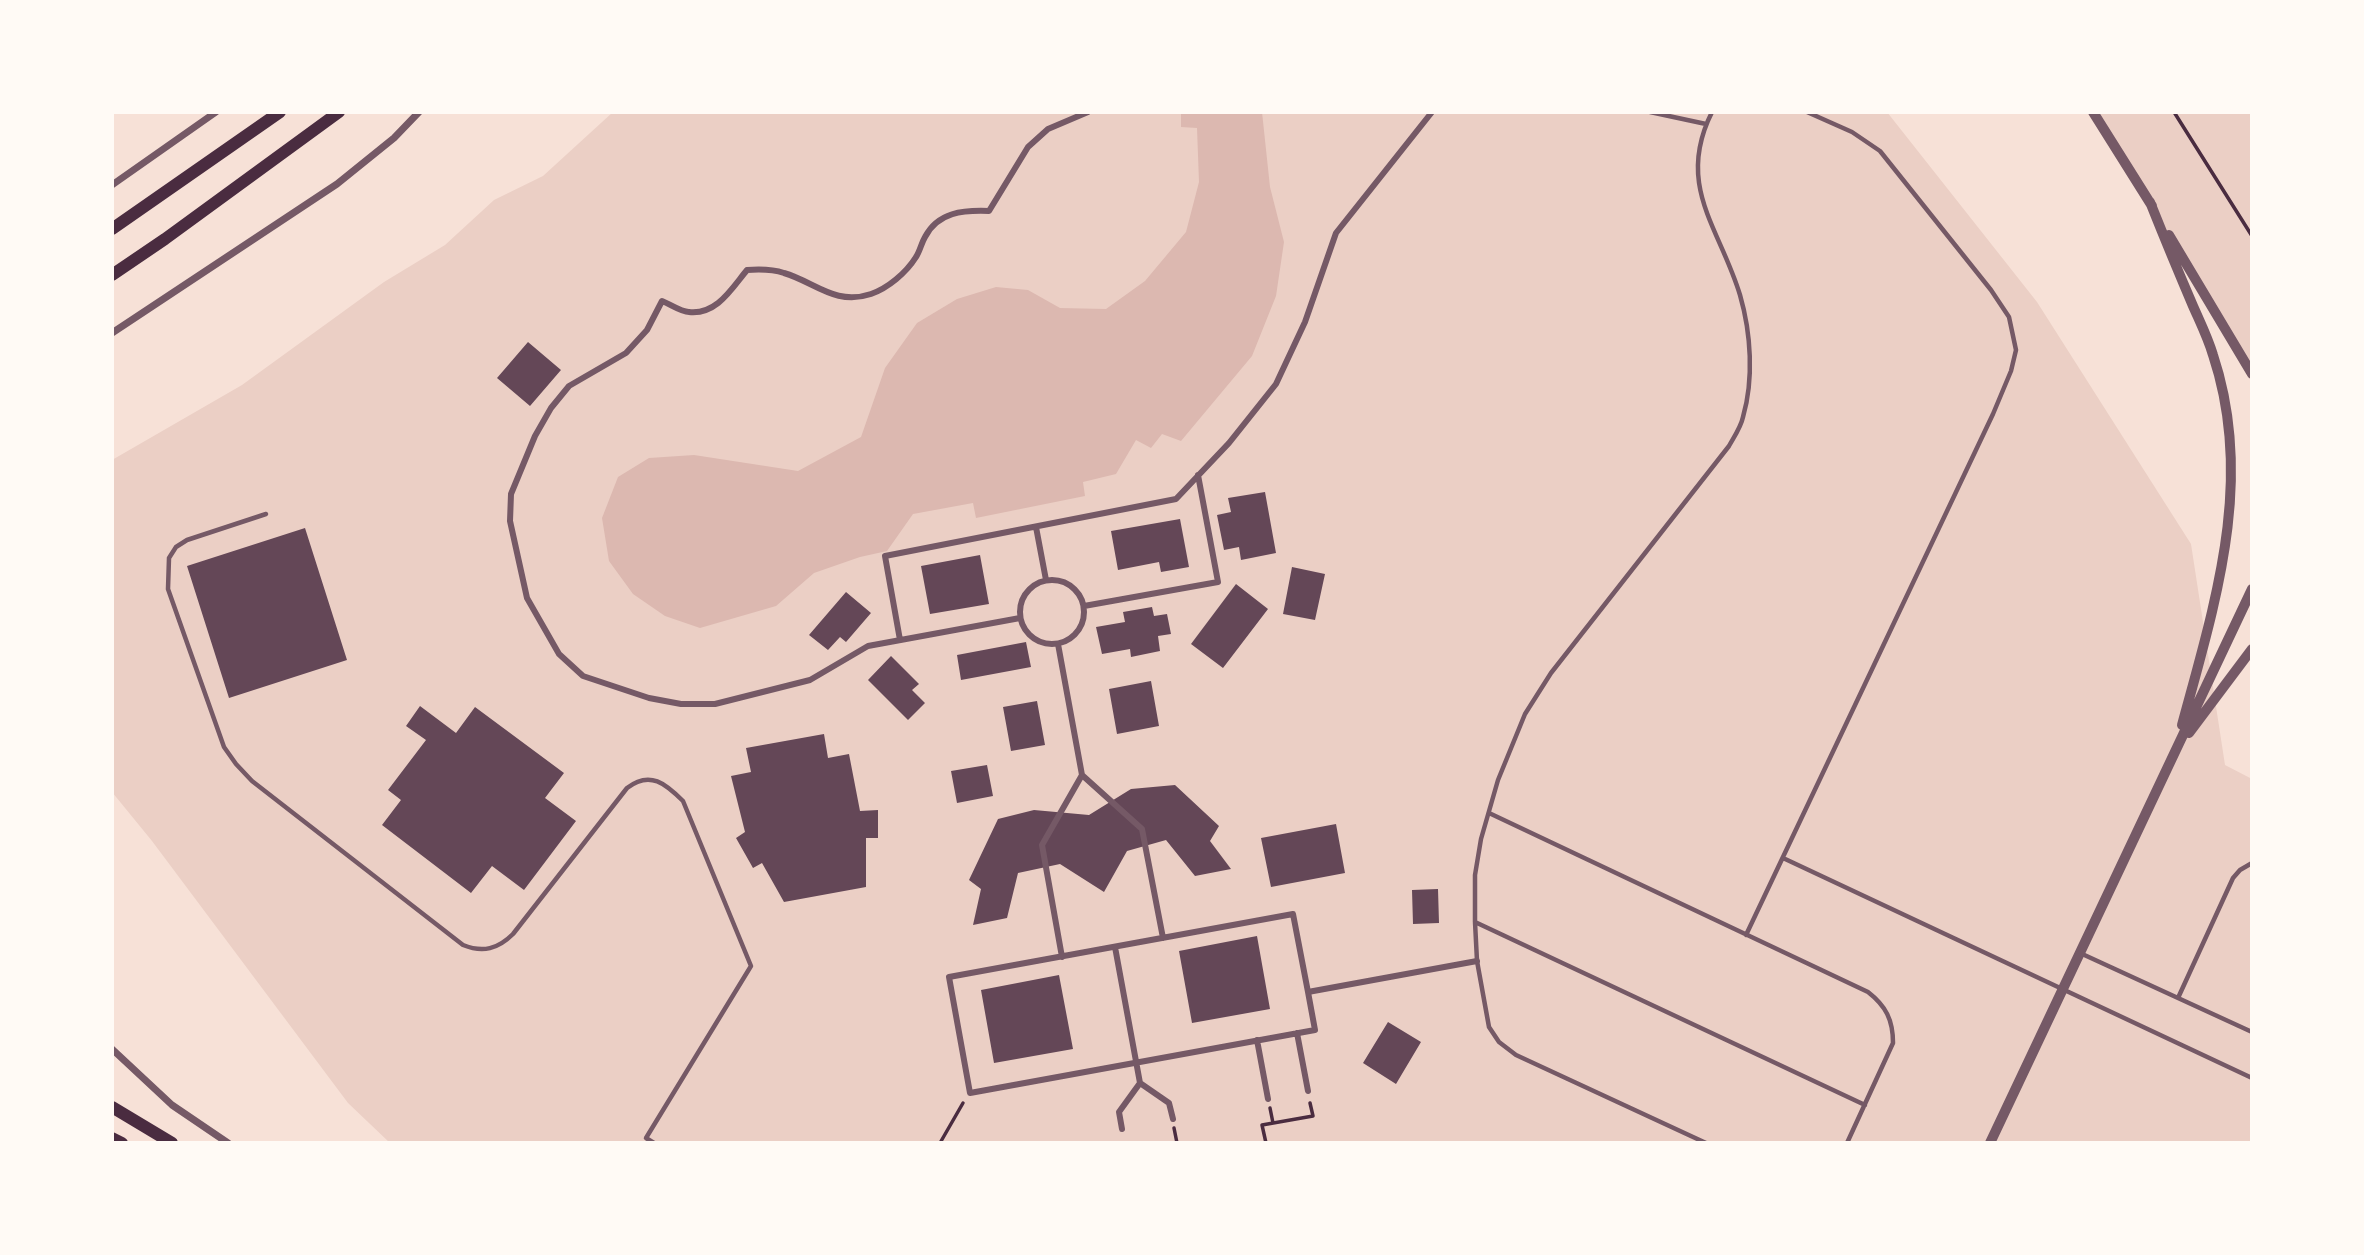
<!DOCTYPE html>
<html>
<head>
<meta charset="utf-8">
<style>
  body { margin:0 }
  #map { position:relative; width:2364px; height:1255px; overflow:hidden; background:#f7e1d7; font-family:Signika,sans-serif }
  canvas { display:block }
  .frame { position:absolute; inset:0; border:114px solid #fffaf5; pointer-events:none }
</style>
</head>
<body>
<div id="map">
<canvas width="2364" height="1255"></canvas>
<div class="frame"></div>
</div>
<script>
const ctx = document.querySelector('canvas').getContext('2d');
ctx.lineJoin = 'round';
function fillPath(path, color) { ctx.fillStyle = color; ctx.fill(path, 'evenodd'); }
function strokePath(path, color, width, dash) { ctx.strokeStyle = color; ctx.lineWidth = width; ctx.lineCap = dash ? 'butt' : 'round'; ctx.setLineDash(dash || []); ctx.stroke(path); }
fillPath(new Path2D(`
  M 613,112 L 1887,112 L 2037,302 L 2191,544 L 2225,765 L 2252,779 L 2252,1143 L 390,1143 L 348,1103 L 152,841 L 112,792 L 112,460 L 242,385 L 384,282 L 445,245 L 494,200 L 543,176 Z
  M 2093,112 L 2252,112 L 2252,374 Z`), '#ebcfc5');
fillPath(new Path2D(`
  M 1181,112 L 1262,112 L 1270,187 L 1284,242 L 1276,296 L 1252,356 L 1181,441 L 1162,434 L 1151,448 L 1136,440 L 1116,474 L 1083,482 L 1085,496 L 976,518 L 973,503 L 913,514 L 887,551 L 860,557 L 814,573 L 776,606 L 700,628 L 665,616 L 633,594 L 609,561 L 602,518 L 618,477 L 649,458 L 694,455 L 798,471 L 861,437 L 885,368 L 917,323 L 957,299 L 996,287 L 1028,290 L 1060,308 L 1106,309 L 1145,281 L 1186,232 L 1199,182 L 1197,128 L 1181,127 Z`), '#dcb8b0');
fillPath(new Path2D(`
  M 528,342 L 561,370 L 530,406 L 497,378 Z
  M 1265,492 L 1276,553 L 1241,560 L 1239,547 L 1224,550 L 1217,515 L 1231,512 L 1228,498 Z
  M 1180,519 L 1189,567 L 1161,572 L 1159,562 L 1118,570 L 1111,531 Z
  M 305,528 L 347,660 L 229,698 L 187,566 Z
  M 980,555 L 989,604 L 930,614 L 921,566 Z
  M 1292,567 L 1325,574 L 1315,620 L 1283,614 Z
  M 1236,584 L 1268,609 L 1223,668 L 1191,644 Z
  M 846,592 L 871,613 L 846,642 L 840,637 L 828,650 L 809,635 Z
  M 1152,607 L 1154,616 L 1167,614 L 1171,634 L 1158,636 L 1160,651 L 1131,657 L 1130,649 L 1102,654 L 1096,627 L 1125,622 L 1123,612 Z
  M 1026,642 L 1031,667 L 961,680 L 957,655 Z
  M 891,656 L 919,684 L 912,690 L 925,703 L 908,720 L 868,680 Z
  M 1151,681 L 1159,726 L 1117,734 L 1109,689 Z
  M 1037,701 L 1045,745 L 1011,751 L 1003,707 Z
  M 420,706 L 456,733 L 475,707 L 564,773 L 545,798 L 576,821 L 524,890 L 492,866 L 471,893 L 382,825 L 401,800 L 388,790 L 426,740 L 406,726 Z
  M 824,734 L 828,758 L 849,754 L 860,811 L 878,810 L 878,838 L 866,838 L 866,887 L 784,902 L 762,863 L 753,868 L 736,838 L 745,832 L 731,776 L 751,772 L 746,748 Z
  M 987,765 L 993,796 L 957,803 L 951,771 Z
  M 1175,785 L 1219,826 L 1210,841 L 1231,869 L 1195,876 L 1166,840 L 1127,851 L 1104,892 L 1060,864 L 1018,873 L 1007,918 L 973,925 L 981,889 L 969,880 L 998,819 L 1034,810 L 1089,815 L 1131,789 Z
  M 1336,824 L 1345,873 L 1271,887 L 1261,838 Z
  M 1438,889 L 1439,923 L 1413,924 L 1412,890 Z
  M 1257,936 L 1270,1009 L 1192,1023 L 1179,951 Z
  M 1059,975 L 1073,1049 L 994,1063 L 981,990 Z
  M 1388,1022 L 1421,1042 L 1396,1084 L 1363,1063 Z`), '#644757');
strokePath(new Path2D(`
  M 2174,112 L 2252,236
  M 1270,1108 L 1273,1123
  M 1174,1128 L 1177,1143
  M 940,1143 L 963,1103
  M 1266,1143 L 1262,1125 L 1313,1116 L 1310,1103`), '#4a2c40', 3.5);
strokePath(new Path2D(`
  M 1650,112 L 1706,124
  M 266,514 L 187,540 L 176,547 L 169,558 L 168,589 L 224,747 L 236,764 L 252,781 L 463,945 C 483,953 498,949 513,934 L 627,788 C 650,770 666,784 683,801 L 751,966 L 646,1138 L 654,1143
  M 1489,813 L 1868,992 C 1886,1006 1893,1020 1893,1043 L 1847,1143
  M 1783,858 L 2252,1078
  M 1475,922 L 1865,1105
  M 1746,935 L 1993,414 L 2011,371 L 2016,350 L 2009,317 L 1991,290 L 1880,151 L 1852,132 L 1807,112
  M 2080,953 L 2252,1032
  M 2178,998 L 2233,878 L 2240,870 L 2252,863
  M 1706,1143 L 1516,1055 L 1499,1042 L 1489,1027 L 1477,961 L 1475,922 L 1475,875 L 1481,839 L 1498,780 L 1525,714 L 1551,673 L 1729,446 C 1734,437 1741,427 1743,417 C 1754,379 1751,333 1740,295 C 1720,228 1675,186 1712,112`), '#755966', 4.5);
strokePath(new Path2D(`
  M 1036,527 L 1046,580
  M1020 612a32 32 0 1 1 64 0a32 32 0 1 1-64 0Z
  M 1084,606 L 1218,582 L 1198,475
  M 1020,618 L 868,646 L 810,680 L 715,704 L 681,704 L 649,698 L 583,676 L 559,654 L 527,598 L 510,521 L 511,494 L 535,436 L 551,408 L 569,386 L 626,353 L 647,330 L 662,301 C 670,304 681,312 689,312 C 717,315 732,288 747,270 C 760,269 772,269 784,273 C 815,282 835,306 871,294 C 888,288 906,273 916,257 C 920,251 921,244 925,237 C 938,212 963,210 989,211 L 1028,147 L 1048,129 L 1088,112
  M 900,640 L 885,556 L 1176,499 L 1229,443 L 1276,384 L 1305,322 L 1336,233 L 1432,112
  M 1058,644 L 1082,775
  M 1115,947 L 1140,1083
  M 1062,957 L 1042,845 L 1082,775 L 1142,829 L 1163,938
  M 1308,992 L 1315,1030 L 970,1093 L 949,977 L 1293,914 L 1308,992 L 1477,961
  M 1297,1033 L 1308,1091
  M 1257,1040 L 1268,1099
  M 1122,1129 L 1119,1112 L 1140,1083 L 1169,1103 L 1173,1119`), '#755966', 6);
strokePath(new Path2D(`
  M 112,185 L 216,112
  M 112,333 L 337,184 L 394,138 L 419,112
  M 112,1049 L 172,1105 L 228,1143`), '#755966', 7);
strokePath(new Path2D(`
  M 2093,112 L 2152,206
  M 2150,202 C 2164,237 2178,271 2193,306 C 2200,322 2208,338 2213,355 C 2255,481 2215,603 2182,725
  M 2169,235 L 2252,374
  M 2189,733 L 2252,649
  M 1990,1143 L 2252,589`), '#755966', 10);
strokePath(new Path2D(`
  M 112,1138 L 122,1143`), '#4a2c40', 12);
strokePath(new Path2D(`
  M 112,229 L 280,112
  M 112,275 L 165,239 L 339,112
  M 112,1107 L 172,1143`), '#4a2c40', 12);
</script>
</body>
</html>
